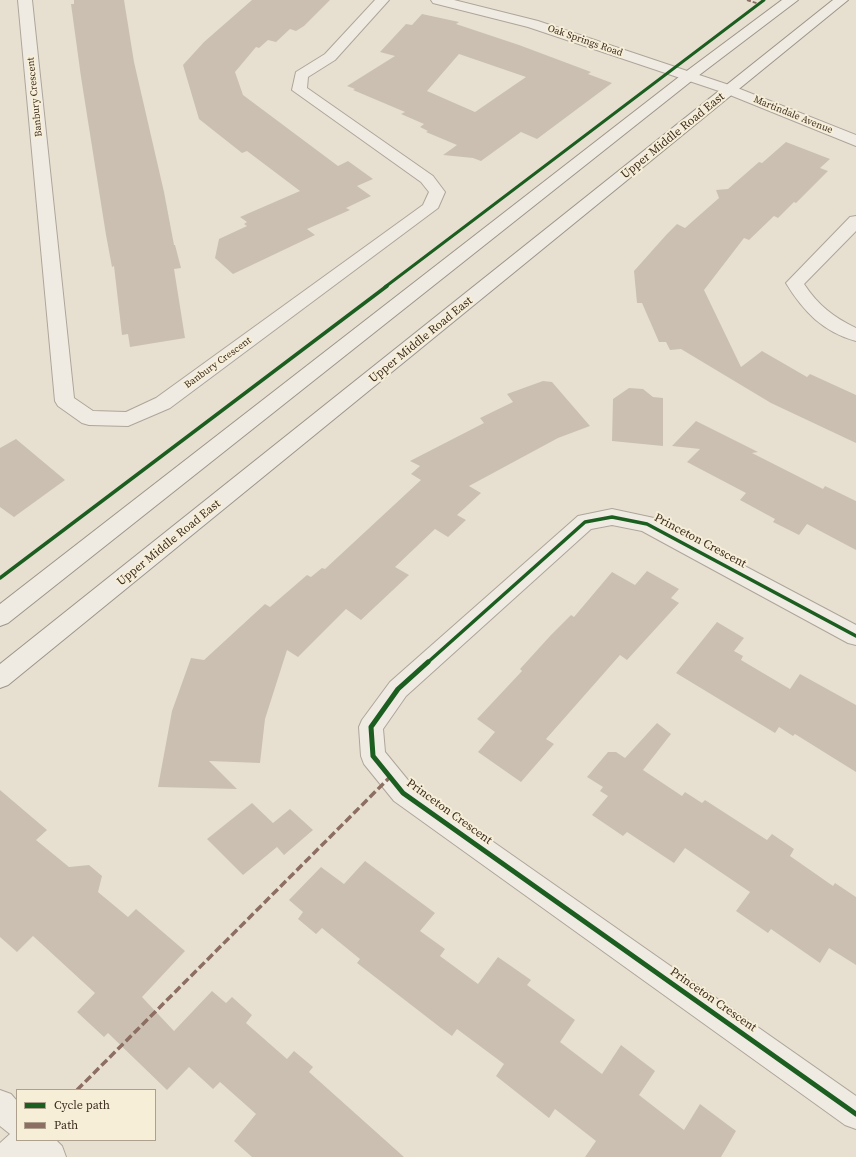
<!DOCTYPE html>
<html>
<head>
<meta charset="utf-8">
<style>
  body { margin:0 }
  #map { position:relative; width:856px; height:1157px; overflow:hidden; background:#e7e0d1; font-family:"Source Serif 4",serif }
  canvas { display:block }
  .legend { position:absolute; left:16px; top:1089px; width:140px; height:52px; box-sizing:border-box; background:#f7eed8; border:1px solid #ada18e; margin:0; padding:5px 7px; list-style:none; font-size:12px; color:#3d2e20 }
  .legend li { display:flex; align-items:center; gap:8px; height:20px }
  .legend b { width:20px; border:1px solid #ada18e }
</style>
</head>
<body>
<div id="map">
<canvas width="856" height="1157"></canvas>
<ul class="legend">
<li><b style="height:5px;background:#1b5e20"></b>Cycle path</li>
<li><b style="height:5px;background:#8d6e63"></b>Path</li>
</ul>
</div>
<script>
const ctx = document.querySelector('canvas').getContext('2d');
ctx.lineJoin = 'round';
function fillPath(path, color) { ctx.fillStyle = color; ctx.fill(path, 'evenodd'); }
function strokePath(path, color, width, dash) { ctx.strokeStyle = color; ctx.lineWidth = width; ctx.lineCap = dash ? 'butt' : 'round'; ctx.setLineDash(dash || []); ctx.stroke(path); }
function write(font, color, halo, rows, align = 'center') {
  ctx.font = font + ' "Source Serif 4",serif'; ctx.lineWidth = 4; ctx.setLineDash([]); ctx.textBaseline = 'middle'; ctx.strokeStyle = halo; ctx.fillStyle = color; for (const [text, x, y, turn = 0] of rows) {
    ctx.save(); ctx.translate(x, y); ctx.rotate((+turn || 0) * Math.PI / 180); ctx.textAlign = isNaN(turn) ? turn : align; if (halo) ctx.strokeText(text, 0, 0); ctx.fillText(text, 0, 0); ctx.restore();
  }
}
fillPath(new Path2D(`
  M 74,0 L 124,0 L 134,62 L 164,192 L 174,245 L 175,245 L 181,268 L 174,269 L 185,338 L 130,347 L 128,334 L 122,335 L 114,266 L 112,267 L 106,235 L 81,77 L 71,4 L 74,4 Z
  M 252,0 L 330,0 L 304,26 L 296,31 L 290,29 L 276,42 L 268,40 L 259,48 L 256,47 L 235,72 L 243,95 L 338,166 L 348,161 L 373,179 L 357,186 L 371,196 L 346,208 L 350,210 L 307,229 L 315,235 L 233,274 L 215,258 L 219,239 L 247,226 L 244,224 L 247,222 L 240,217 L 300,191 L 247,151 L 242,153 L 199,119 L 183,65 L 204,42 Z
  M 422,14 L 459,22 L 456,24 L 519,45 L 591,72 L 588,74 L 612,83 L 537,139 L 521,132 L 481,161 L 473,158 L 443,155 L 457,145 L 426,132 L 428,131 L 420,127 L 424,124 L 401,114 L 405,112 L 353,90 L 355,89 L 347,86 L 395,56 L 380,52 L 406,24 L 412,25 ZM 459,54 L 526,77 L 475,112 L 427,91 Z
  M 786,142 L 830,159 L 820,168 L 828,171 L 796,203 L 794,202 L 778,218 L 774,216 L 749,240 L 744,238 L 704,290 L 741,367 L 762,351 L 807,377 L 810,374 L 856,395 L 856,443 L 771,403 L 681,349 L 670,350 L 666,342 L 659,342 L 642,303 L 637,303 L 634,271 L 667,234 L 677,224 L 685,228 L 719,198 L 716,190 L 728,189 L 759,162 L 762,163 Z
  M 543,381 L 552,382 L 590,426 L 558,438 L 469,486 L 481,493 L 457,515 L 466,520 L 448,537 L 435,529 L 395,567 L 409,575 L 361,620 L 346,609 L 298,657 L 287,650 L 265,719 L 260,763 L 209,761 L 237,789 L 158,787 L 172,711 L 191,658 L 204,660 L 265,604 L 270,607 L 307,575 L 311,577 L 322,568 L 325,569 L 421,480 L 411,474 L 420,466 L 410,461 L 484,423 L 480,418 L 513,402 L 507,394 Z
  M 629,388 L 643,389 L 653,397 L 663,398 L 663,446 L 612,441 L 613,399 Z
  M 696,421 L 758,452 L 752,453 L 823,489 L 825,486 L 856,501 L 856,550 L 807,524 L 799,535 L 773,522 L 775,519 L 740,500 L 746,493 L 687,462 L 700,449 L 672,446 Z
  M 16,439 L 65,480 L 14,517 L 0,507 L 0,448 Z
  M 647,571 L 679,589 L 671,598 L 679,603 L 627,660 L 620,655 L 546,739 L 554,744 L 521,782 L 478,752 L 495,732 L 477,719 L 522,671 L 520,669 L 551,635 L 571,615 L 574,617 L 612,572 L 635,585 Z
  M 717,622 L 744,638 L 734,651 L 743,656 L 741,660 L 790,689 L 800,674 L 856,705 L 856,772 L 795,734 L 793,736 L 779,727 L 775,733 L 676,673 Z
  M 657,723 L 671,734 L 643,770 L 682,796 L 685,792 L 702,803 L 705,800 L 767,840 L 772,834 L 794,849 L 790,856 L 833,886 L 835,883 L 856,897 L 856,965 L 829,948 L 820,963 L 771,929 L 768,933 L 736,911 L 750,892 L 685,848 L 674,863 L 627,832 L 623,836 L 592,815 L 608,796 L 600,791 L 603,787 L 587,777 L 608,752 L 616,752 L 625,758 Z
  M 0,790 L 47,830 L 36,840 L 69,867 L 89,865 L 102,876 L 98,892 L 128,917 L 136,909 L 185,951 L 142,997 L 174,1031 L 212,991 L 226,1003 L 232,997 L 252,1015 L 246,1023 L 287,1059 L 294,1051 L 313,1067 L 309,1072 L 404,1157 L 252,1157 L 234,1141 L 256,1114 L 220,1082 L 213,1089 L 189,1067 L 167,1090 L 108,1033 L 104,1037 L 77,1012 L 95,993 L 33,936 L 17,952 L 0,937 Z
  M 252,803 L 273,823 L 290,809 L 313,830 L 284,855 L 277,847 L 243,875 L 207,839 Z
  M 365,861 L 435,913 L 420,931 L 445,949 L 440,956 L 478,984 L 498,957 L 531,980 L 527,985 L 575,1020 L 560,1042 L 602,1074 L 621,1045 L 655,1071 L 639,1095 L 684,1130 L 700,1104 L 736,1131 L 721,1157 L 585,1157 L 596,1141 L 555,1109 L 549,1118 L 496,1076 L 504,1064 L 457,1029 L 452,1036 L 441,1028 L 357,963 L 360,959 L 322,928 L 316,934 L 298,919 L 303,912 L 289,900 L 321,867 L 344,884 Z`), '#cbbfb2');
const minor = new Path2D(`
  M 18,0 L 32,0 L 74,398 L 93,411 L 126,412 L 156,398 L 423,205 L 429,192 L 421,182 L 292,90 L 296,72 L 325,54 L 375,0 L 389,0 L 335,60 L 308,77 L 307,88 L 433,176 L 445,192 L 438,208 L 170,408 L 128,426 L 89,425 L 82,423 L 58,406 L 55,401 Z
  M 431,0 L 454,0 L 538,21 L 735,87 L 856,135 L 856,146 L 725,93 L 528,27 L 433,3 Z
  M 856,216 L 856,231 L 804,284 C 818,305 833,317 856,328 L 856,341 C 823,332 803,311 786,283 L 850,217 Z
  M 612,509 L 654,518 L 856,625 L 856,645 L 848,643 L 642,531 L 612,525 L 591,529 L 406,696 L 383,729 L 385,752 L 412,785 L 856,1096 L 856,1129 L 845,1125 L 394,801 L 364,764 L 361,756 L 359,727 L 362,720 L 390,682 L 578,516 Z
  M 0,1090 L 11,1094 L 17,1101 L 17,1140 L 56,1140 L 62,1146 L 66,1157 L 0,1157 L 0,1143 L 10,1134 L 0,1126 Z`);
const secondary = new Path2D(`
  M 782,0 L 798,0 L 694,79 L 8,623 L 0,626 L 0,604 L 684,73 Z
  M 833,0 L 848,0 L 8,685 L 0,688 L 0,664 Z`);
strokePath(minor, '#ada599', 2);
strokePath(secondary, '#9c958a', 2);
fillPath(minor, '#efebe3');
fillPath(secondary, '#efebe3');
strokePath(new Path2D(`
  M 747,0 L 759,4`), '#8d6e63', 2, [4, 2]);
strokePath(new Path2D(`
  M 77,1090 L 389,778`), '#8d6e63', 3.5, [8, 3.5]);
strokePath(new Path2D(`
  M 385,287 L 764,0`), '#1b5e20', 3);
strokePath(new Path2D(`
  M 0,578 L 387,286
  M 427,663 L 585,522 L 612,517 L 647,524 L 856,636`), '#1b5e20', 3.5);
strokePath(new Path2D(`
  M 428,662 L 398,689 L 371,727 L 373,756 L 403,793 L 856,1114`), '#1b5e20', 5);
write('10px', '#3d2e20', '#f7eed8', [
  ["Oak Springs Road",585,41,19],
  ["Banbury Crescent",35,97,-96],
  ["Martindale Avenue",793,115,22],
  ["Banbury Crescent",218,363,-36]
]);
write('12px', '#3d2e20', '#f7eed8', [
  ["Upper Middle Road East",673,136,-39],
  ["Upper Middle Road East",421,340,-39],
  ["Princeton Crescent",700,541,28],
  ["Upper Middle Road East",169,543,-39],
  ["Princeton Crescent",449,812,36],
  ["Princeton Crescent",713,1000,35]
]);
</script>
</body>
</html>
